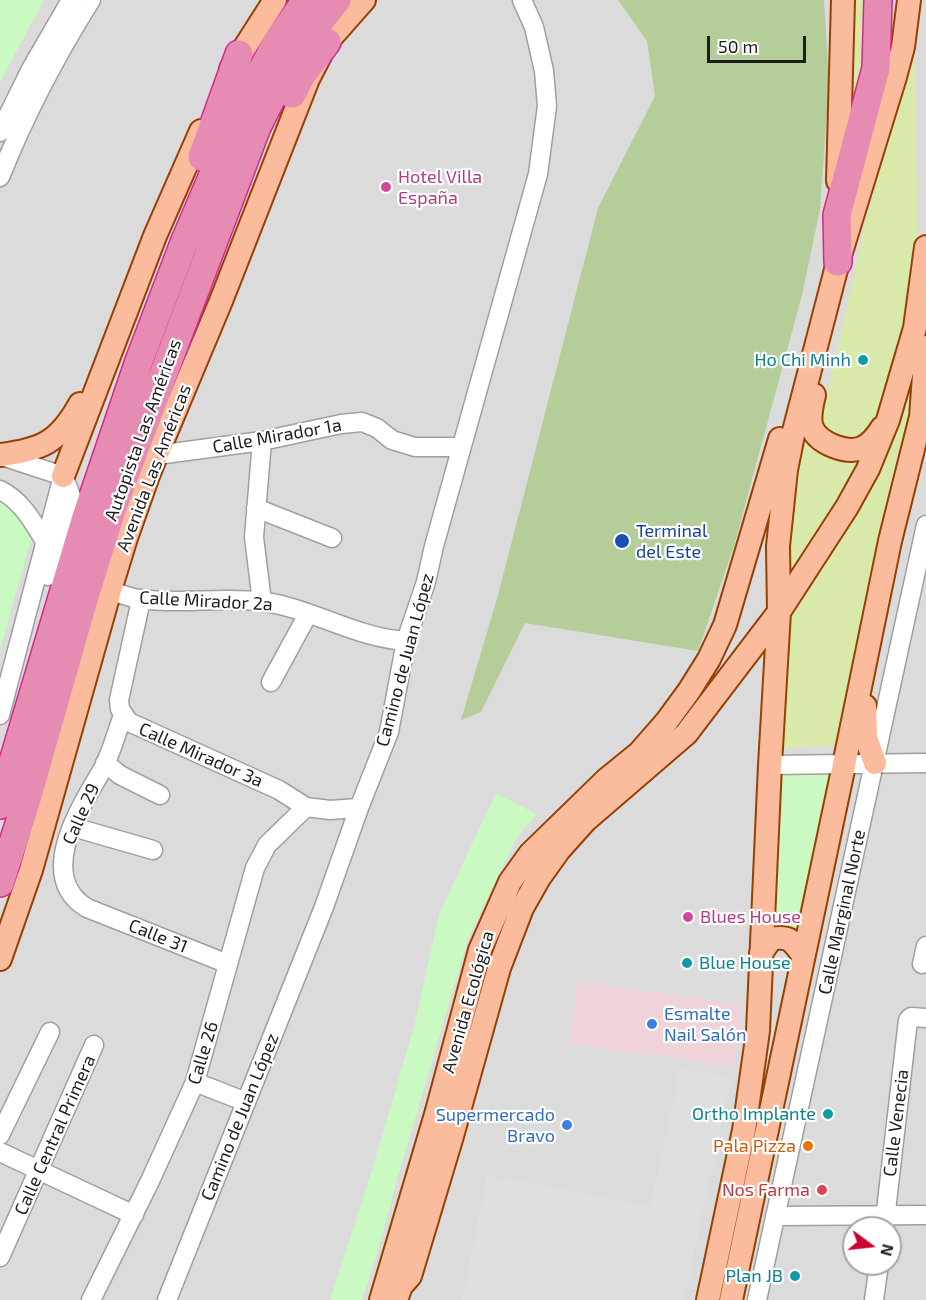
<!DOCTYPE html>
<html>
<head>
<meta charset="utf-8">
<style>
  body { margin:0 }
  #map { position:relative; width:926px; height:1300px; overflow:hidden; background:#efe8e4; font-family:"Exo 2",sans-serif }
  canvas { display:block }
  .north { position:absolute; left:842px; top:1216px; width:60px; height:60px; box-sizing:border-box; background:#fff; border:2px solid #a5a5a5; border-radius:50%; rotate:105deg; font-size:16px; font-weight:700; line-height:24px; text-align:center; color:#1e1e1e }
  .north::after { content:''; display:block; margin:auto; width:21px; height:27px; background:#c90233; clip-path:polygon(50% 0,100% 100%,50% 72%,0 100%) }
  .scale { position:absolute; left:707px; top:36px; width:99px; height:27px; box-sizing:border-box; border:3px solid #1e1e1e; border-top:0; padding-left:8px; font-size:18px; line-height:21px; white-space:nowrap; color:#1e1e1e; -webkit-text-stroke:4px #fff; paint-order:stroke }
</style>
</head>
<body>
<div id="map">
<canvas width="926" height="1300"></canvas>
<div class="north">N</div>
<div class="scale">50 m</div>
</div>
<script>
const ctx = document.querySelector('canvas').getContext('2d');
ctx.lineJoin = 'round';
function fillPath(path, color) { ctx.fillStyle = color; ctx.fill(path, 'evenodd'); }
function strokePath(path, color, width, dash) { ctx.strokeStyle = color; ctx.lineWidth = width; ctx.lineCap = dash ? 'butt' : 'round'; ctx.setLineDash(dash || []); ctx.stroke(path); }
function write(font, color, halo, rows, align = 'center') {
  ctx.font = font + ' "Exo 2",sans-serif'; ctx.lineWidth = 4.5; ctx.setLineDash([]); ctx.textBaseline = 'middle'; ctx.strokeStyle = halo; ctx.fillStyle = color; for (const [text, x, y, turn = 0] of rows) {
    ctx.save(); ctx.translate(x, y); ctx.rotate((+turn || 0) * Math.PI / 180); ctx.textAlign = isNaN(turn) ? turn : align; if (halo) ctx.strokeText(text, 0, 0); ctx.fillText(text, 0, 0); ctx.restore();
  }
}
fillPath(new Path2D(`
  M 0,0 L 926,0 L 926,1300 L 0,1300 ZM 854,1228 L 890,1228 L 890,1264 L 854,1264 Z`), '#dcdbdb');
fillPath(new Path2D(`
  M 578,981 L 743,1005 L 733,1067 L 569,1043 Z`), '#efd3d9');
fillPath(new Path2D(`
  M 846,0 L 873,0 L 870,71 L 846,132 Z
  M 914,43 L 918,229 L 916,259 L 910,317 L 878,425 L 850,443 L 820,427 L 866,220 Z
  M 917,356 C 902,487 869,617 836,745 L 779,749 L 784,622 L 882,470 L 899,423 Z
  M 806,436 L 867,455 L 785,587 L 790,510 Z`), '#d8e9aa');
fillPath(new Path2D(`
  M 618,0 L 824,0 L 829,84 L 820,209 L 802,295 L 734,546 L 698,651 L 525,623 L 481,712 L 461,720 L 498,595 L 598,208 L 655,96 L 647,41 Z`), '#b5ce99');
fillPath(new Path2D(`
  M 0,0 L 44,0 L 0,82 Z
  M 0,499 L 13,503 L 32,536 L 0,649 Z
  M 776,772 L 830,773 L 795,935 L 767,937 Z
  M 496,793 L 536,814 L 515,841 L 468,939 L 399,1173 L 378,1251 L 362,1300 L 330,1300 L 372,1170 L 414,1027 L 439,914 Z`), '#caf9c1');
fillPath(new Path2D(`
  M 680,1069 L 732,1077 L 684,1300 L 462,1300 L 487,1175 L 650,1206 Z`), '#dedede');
const minor = new Path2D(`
  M 0,132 L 31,69 L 71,0
  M 0,177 C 25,115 55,57 91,0
  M 262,441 L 254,537 L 262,602
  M 157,455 L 262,441 L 341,424 L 362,422 L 377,428 L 392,440 L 415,447 L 462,447
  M 2,456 L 63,476 C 66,484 72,493 72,503 C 71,522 54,557 48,576
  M 0,490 C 22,501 33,522 46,543
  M 256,508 L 332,538
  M 110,590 C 120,594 130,598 140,599 C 181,605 224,596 265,602 C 313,609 356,638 406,641
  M 141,600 L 119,700 L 120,709 L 129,722 L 279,790 L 306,807 L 330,810 L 359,808
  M 271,682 L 308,614
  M 0,715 L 63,476
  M 123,715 C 116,734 111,755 101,772 C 79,809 36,877 87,908 L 228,964
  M 105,763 L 120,775 L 160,795
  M 770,765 L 926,763
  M 73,827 L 153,850
  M 922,964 L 926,946
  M 195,1082 L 246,1102
  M 0,1135 L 50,1032
  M 0,1152 L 134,1215
  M 775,1216 L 926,1215
  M 884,1228 L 908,1020 L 911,1017 L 926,1018
  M 0,1257 L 94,1045
  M 91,1300 L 150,1181 L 195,1082 L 255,868 L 267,845 L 306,807
  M 167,1300 L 324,907 L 359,808 L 389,732 L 406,641 L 426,582 L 434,546 L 538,174 L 547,106 L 544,71 L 534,27 L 522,0
  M 757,1300 L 926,525
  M 874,1300 L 879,1264`);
const major = new Path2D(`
  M 231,69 L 275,0
  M 838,181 L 843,0
  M 814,395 C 812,404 808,418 812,428 C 819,444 847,454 862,448 C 871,444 877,436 882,428
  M 0,455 C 42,450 59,442 80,404
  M 63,476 L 155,236 L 201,131
  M 865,706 L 866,738 L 875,763
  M 761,953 L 771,939 C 790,935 792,941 803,955
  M 0,959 L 31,870 L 110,590 L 126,538 L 149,473 L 221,301 L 308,79 L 327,42 L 364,0
  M 381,1300 L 437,1111 L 480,950 L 510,882 L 530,854 L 607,779 L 639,753 L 667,721 L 689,691 L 709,659 L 725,625 L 780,439
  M 396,1300 L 401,1286 L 410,1276 L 452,1136 L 499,968 L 522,908 L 539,878 L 559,850 L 585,821 L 686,734 L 779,612 L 847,507 L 868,469 L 888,420 L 915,328 L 926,247
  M 708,1300 L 744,1130 L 758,1031 L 770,765 L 779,612 L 778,546 L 786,470 L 793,435 L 838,262 L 895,77 L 903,47 L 909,0
  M 731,1300 L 844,765 L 890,541 L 921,417 L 926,347`);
const highway = new Path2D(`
  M 292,94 L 302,75 L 327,42
  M 202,157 L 239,54
  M 838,262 L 837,215 L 876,68 L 878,0
  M 0,805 L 86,517 L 139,361 L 184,243 L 241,109 L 277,42 L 306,0
  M 0,883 L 27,799 L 85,596 L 113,507 L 257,127 L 295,52 L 337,0`);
strokePath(minor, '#9f9f9f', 21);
strokePath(major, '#964002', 26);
strokePath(highway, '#d8268f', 30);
strokePath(minor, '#fff', 18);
strokePath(major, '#fbbb9d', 22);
strokePath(highway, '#e68cb3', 27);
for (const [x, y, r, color] of [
  [386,187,6,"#d1479c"],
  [863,360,6,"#0f9aa8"],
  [622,541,8,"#1a4fb4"],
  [688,917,6,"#d1479c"],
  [687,963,6,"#0f9aa8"],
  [652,1024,6,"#3f7fe0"],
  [828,1114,6,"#0f9aa8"],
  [567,1125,6,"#3f7fe0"],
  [808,1146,6,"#e8710a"],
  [822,1190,6,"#e0444e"],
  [795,1276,6,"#0f9aa8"]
]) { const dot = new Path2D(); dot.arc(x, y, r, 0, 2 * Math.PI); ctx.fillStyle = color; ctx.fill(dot); strokePath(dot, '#fff', 2); }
write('18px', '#b23c85', '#fff', [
  ["Hotel Villa",398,177],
  ["España",398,198],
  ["Blues House",700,917]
], 'left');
write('18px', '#0d838f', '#fff', [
  ["Ho Chi Minh",851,360],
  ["Blue House",699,963,"left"],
  ["Ortho Implante",816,1114],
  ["Plan JB",783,1276]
], 'right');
write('18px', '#1e1e1e', '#fff', [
  ["Autopista Las Américas",143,430,-70],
  ["Calle Mirador 1a",277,436,-10],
  ["Avenida Las Américas",154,468,-69],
  ["Calle Mirador 2a",206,601,3],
  ["Camino de Juan López",405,660,-75],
  ["Calle Mirador 3a",201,755,24],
  ["Calle 29",81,814,-66],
  ["Calle Marginal Norte",842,912,-78],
  ["Calle 31",158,936,22],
  ["Avenida Ecológica",468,1002,-74],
  ["Calle 26",203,1053,-73],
  ["Camino de Juan López",240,1117,-68],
  ["Calle Venecia",896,1123,-83],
  ["Calle Central Primera",55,1135,-66]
]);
write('18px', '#164399', '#fff', [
  ["Terminal",636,531],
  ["del Este",636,552]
], 'left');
write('18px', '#366cbe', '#fff', [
  ["Esmalte",664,1014],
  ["Nail Salón",664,1035],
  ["Supermercado",555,1115,"right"],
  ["Bravo",555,1136,"right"]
], 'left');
write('18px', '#c56008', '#fff', [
  ["Pala Pizza",796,1146]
], 'right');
write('18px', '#be3a42', '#fff', [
  ["Nos Farma",810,1190]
], 'right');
</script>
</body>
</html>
